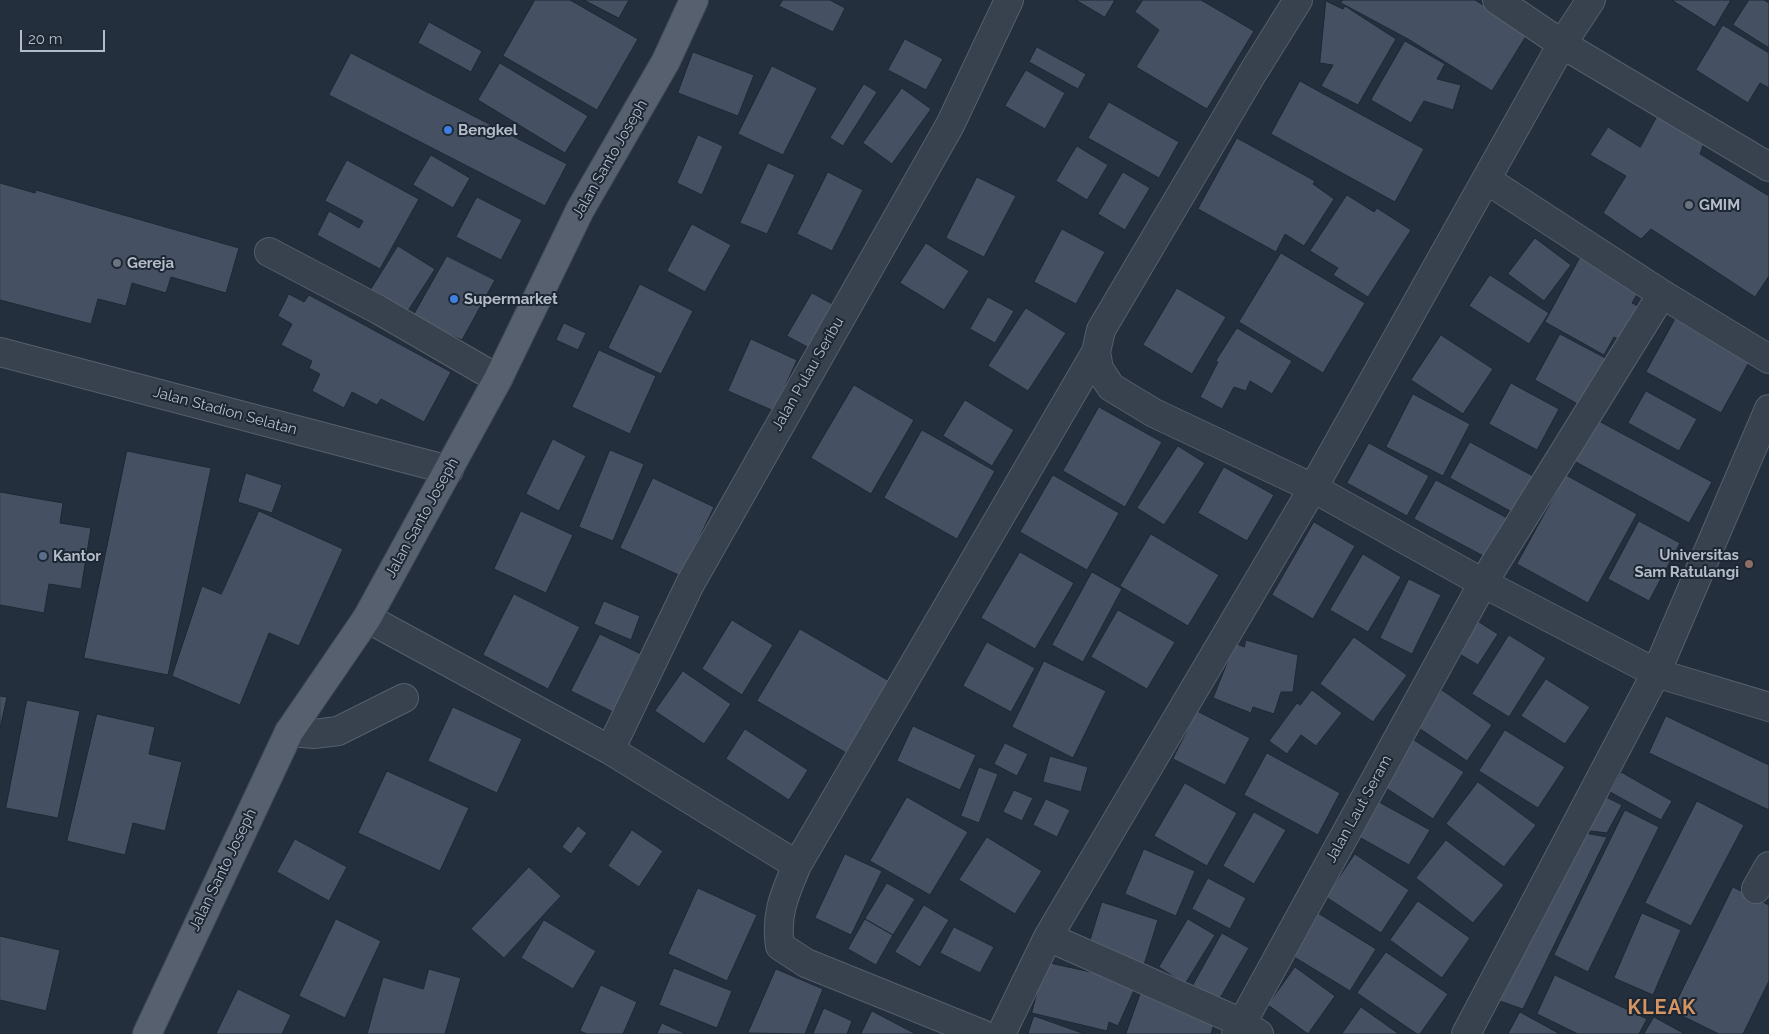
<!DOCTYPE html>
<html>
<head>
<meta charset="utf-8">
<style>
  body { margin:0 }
  #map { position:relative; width:1769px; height:1034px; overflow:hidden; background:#242f3e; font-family:Raleway,sans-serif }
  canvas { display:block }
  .scale { position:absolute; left:20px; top:30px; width:85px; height:22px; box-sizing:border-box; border:2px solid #b4bcc9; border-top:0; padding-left:6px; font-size:15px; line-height:18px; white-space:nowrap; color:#b4bcc9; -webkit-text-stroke:4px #1d2633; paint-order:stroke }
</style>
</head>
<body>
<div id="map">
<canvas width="1769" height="1034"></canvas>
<div class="scale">20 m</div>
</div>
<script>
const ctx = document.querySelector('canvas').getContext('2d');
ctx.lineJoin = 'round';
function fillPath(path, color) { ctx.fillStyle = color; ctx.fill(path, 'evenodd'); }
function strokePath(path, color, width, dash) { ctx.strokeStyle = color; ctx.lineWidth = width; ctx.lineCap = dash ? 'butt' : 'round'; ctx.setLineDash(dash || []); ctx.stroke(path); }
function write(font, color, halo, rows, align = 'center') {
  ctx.font = font + ' Raleway,sans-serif'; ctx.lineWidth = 4; ctx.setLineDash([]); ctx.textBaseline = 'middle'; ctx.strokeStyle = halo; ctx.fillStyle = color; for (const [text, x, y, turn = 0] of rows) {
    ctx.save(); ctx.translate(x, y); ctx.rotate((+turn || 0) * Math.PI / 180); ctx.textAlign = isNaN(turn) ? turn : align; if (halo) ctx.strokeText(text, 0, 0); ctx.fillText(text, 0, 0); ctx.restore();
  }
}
const building = new Path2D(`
  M 535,0 L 570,0 L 638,39 L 597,110 L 503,56 Z
  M 584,0 L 629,0 L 619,18 Z
  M 783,0 L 830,0 L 845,8 L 833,32 L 779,6 Z
  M 1076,0 L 1115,0 L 1105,17 Z
  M 1143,0 L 1201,0 L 1254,31 L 1207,109 L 1136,67 L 1159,30 L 1135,12 Z
  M 1343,0 L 1475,0 L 1528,33 L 1492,91 L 1408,39 L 1341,3 Z
  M 1672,0 L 1731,0 L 1715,27 Z
  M 1749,0 L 1764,0 L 1769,3 L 1769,48 L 1733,25 Z
  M 1326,1 L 1343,9 L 1345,6 L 1396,39 L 1358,105 L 1321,86 L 1333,65 L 1320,63 Z
  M 429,22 L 482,51 L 471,72 L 418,43 Z
  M 1723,25 L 1769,53 L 1769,88 L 1760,83 L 1748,103 L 1696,70 Z
  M 905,39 L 943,59 L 926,90 L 888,70 Z
  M 1405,41 L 1445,64 L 1437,79 L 1461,85 L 1453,110 L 1424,101 L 1411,123 L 1371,100 Z
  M 1037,47 L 1086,74 L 1078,89 L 1029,62 Z
  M 693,52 L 754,75 L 738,116 L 678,93 Z
  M 351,53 L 567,164 L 545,206 L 329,95 Z
  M 500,63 L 588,116 L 565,153 L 478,100 Z
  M 772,66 L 817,88 L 783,155 L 738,134 Z
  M 1026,70 L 1065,93 L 1045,129 L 1005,106 Z
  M 1300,81 L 1424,149 L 1395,202 L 1271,134 Z
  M 864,84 L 877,92 L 843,146 L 830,138 Z
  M 902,88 L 931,109 L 892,164 L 863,143 Z
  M 1109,102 L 1179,142 L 1159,178 L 1088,138 Z
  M 1658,115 L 1705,140 L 1700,154 L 1769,196 L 1769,276 L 1755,297 L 1651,229 L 1641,239 L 1603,213 L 1626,176 L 1590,155 L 1608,127 L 1640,147 Z
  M 698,135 L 723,146 L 702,195 L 677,183 Z
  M 1237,138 L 1315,181 L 1313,184 L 1334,199 L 1304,246 L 1285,234 L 1276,252 L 1198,209 Z
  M 1077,146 L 1108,165 L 1087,200 L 1056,181 Z
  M 431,155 L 470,178 L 453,208 L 413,185 Z
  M 347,160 L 419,199 L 380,269 L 317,235 L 329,211 L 359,228 L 363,221 L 325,201 Z
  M 768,163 L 795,175 L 767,234 L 740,223 Z
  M 828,172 L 863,190 L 832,251 L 797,234 Z
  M 1123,172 L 1150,188 L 1125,230 L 1098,214 Z
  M 977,177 L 1016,196 L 984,257 L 946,238 Z
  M 0,183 L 35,193 L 36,190 L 239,248 L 226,293 L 171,277 L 166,293 L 132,283 L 126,306 L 98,299 L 91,324 L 0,300 Z
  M 1347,195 L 1374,212 L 1377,208 L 1411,230 L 1368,297 L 1333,275 L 1338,268 L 1310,251 Z
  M 477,197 L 522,220 L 501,260 L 456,237 Z
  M 692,224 L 731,245 L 705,292 L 667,271 Z
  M 1062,229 L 1105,252 L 1076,304 L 1034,282 Z
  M 1535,238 L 1571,265 L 1544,301 L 1508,274 Z
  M 926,243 L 969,271 L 944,310 L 900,283 Z
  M 398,246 L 435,269 L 404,317 L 368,294 Z
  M 1281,253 L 1365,303 L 1323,373 L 1239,322 Z
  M 1582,254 L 1642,286 L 1632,303 L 1648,311 L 1629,345 L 1614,337 L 1604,355 L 1545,322 Z
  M 447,256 L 495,280 L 462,340 L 412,318 Z
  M 1490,275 L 1549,313 L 1529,344 L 1469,306 Z
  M 640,284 L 693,311 L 661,374 L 608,348 Z
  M 1177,288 L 1226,317 L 1192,374 L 1143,345 Z
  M 812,293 L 838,307 L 813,350 L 787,336 Z
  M 289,294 L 304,302 L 309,295 L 451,372 L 424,422 L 381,399 L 377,405 L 352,392 L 344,408 L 312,391 L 320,374 L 309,368 L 312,361 L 281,345 L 292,324 L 278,316 Z
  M 988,297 L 1014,311 L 995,343 L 970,329 Z
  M 1026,308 L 1066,333 L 1028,391 L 988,366 Z
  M 1678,314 L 1753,355 L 1721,413 L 1646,372 Z
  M 564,323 L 586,333 L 578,350 L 556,340 Z
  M 1237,328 L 1292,361 L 1272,394 L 1250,381 L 1246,391 L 1234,387 L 1222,409 L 1200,397 L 1218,362 L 1216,361 Z
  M 1560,334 L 1609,360 L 1583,407 L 1535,380 Z
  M 1441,335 L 1493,369 L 1463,414 L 1411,380 Z
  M 751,339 L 797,360 L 774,411 L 728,391 Z
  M 599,350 L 656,376 L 630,434 L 572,407 Z
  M 1511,383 L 1559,409 L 1537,450 L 1489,424 Z
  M 854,385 L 914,420 L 871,494 L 811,458 Z
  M 1646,391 L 1697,419 L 1679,451 L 1628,423 Z
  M 1413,394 L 1470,424 L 1443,476 L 1386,447 Z
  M 965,400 L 1014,430 L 992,466 L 943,436 Z
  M 1099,407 L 1162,442 L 1125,507 L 1063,471 Z
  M 1597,420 L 1712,482 L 1689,523 L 1574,461 Z
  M 922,430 L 995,471 L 957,539 L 884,498 Z
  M 553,439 L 586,456 L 559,511 L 526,494 Z
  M 1470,442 L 1533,476 L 1512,512 L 1450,478 Z
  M 1369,443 L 1429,476 L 1407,516 L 1347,483 Z
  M 1178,446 L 1205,463 L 1164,525 L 1137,508 Z
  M 610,450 L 644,464 L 613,541 L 579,527 Z
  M 127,451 L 211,468 L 168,675 L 84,658 Z
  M 1224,467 L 1274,495 L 1247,541 L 1198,513 Z
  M 246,473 L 282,485 L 272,513 L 238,502 Z
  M 1053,475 L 1119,513 L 1087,570 L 1020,532 Z
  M 1566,475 L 1637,514 L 1588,603 L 1517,564 Z
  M 653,478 L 714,507 L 681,576 L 620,548 Z
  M 1436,480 L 1511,520 L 1489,559 L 1414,519 Z
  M 0,492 L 63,503 L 60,523 L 91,528 L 81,589 L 49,584 L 44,613 L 0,605 Z
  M 259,511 L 343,549 L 299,646 L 269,633 L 240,705 L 172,676 L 202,586 L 221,594 Z
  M 521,511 L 573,535 L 546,593 L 494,569 Z
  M 1639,521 L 1680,543 L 1649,601 L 1608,579 Z
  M 1314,522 L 1355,546 L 1313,619 L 1272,595 Z
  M 1151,534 L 1219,575 L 1188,626 L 1120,586 Z
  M 1020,552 L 1074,583 L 1035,649 L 981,618 Z
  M 1363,554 L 1401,577 L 1368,632 L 1330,610 Z
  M 1092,572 L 1122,589 L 1083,662 L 1052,645 Z
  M 1409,579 L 1441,595 L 1412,654 L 1380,638 Z
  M 514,594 L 580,627 L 548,689 L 483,655 Z
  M 604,601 L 640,616 L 631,640 L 594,624 Z
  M 1118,610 L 1175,642 L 1147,689 L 1091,657 Z
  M 1471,617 L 1498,634 L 1478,665 L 1451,649 Z
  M 732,620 L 773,645 L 742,695 L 702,669 Z
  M 800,629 L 891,682 L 848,754 L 757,701 Z
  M 600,634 L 647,657 L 617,714 L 571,691 Z
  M 1509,635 L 1546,658 L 1509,717 L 1472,694 Z
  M 1354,637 L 1407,675 L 1373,722 L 1320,684 Z
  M 1246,640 L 1298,655 L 1293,692 L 1281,692 L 1274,714 L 1253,707 L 1251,713 L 1213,698 L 1235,643 L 1244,647 Z
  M 987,642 L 1035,668 L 1011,712 L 963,686 Z
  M 1044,661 L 1106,691 L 1073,758 L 1012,727 Z
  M 683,671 L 731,704 L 704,744 L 655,711 Z
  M 1546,679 L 1590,707 L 1565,744 L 1521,716 Z
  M 1312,690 L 1342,713 L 1316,746 L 1301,735 L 1287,754 L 1269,741 L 1297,703 L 1300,705 Z
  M 1442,690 L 1492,725 L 1467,761 L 1416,726 Z
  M 0,696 L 7,697 L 0,729 Z
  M 27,700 L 80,711 L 58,818 L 6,808 Z
  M 453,707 L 522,739 L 497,793 L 428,761 Z
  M 1197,711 L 1250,738 L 1225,785 L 1173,759 Z
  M 97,714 L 155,727 L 149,754 L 182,762 L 165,831 L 133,823 L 125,855 L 67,841 Z
  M 1666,716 L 1769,765 L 1769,810 L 1649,753 Z
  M 913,726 L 976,755 L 960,790 L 897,761 Z
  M 745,729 L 808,770 L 789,800 L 726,759 Z
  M 1505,730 L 1565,767 L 1538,808 L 1479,771 Z
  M 1414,740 L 1464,772 L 1433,819 L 1383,786 Z
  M 1005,743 L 1028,754 L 1017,776 L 994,764 Z
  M 1267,753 L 1340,793 L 1318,835 L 1244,795 Z
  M 1050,756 L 1088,767 L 1081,792 L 1043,782 Z
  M 979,767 L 998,774 L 979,823 L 961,816 Z
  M 387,771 L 469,808 L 440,871 L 358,833 Z
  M 1621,772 L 1672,801 L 1661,820 L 1610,792 Z
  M 1478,782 L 1536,825 L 1504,867 L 1446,824 Z
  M 1185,783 L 1237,813 L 1207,866 L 1154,836 Z
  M 1014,790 L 1033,798 L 1022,821 L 1003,812 Z
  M 1604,796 L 1622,805 L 1607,833 L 1583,830 Z
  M 907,797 L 968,832 L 930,895 L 870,861 Z
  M 1046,799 L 1070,810 L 1057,837 L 1033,825 Z
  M 1697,801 L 1744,825 L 1691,926 L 1645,903 Z
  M 1379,802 L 1430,830 L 1409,865 L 1359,837 Z
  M 1625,810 L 1659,827 L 1588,972 L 1554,955 Z
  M 1254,812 L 1286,830 L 1254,884 L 1223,866 Z
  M 578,826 L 587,833 L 571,854 L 562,847 Z
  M 632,830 L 663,851 L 639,887 L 608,866 Z
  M 1579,832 L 1607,837 L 1523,1009 L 1491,998 Z
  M 987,837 L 1042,871 L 1015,914 L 959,880 Z
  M 295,839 L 347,867 L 329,901 L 277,872 Z
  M 1446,840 L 1504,885 L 1473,923 L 1416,878 Z
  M 1144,849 L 1195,871 L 1176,916 L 1125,894 Z
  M 845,854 L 882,871 L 851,935 L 815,918 Z
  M 1355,854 L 1409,890 L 1381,933 L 1326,897 Z
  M 529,867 L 561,896 L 504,958 L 471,929 Z
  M 1208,878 L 1246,898 L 1230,929 L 1192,909 Z
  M 887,883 L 915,899 L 893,935 L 865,919 Z
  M 1733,887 L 1769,905 L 1769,981 L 1743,1034 L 1719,1034 L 1672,1011 Z
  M 698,888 L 757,915 L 727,981 L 668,954 Z
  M 1418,901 L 1470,938 L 1442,978 L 1390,940 Z
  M 1102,902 L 1158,920 L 1143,968 L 1087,951 Z
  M 924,905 L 949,920 L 920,967 L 895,952 Z
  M 1313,910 L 1376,949 L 1350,991 L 1286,952 Z
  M 1642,913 L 1681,930 L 1653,995 L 1614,978 Z
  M 336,919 L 381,941 L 345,1018 L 299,996 Z
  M 865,919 L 893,935 L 876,965 L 848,949 Z
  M 1188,919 L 1215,935 L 1185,984 L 1159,967 Z
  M 544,920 L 596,951 L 573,989 L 521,958 Z
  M 954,927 L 994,947 L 980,973 L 940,953 Z
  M 1222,933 L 1249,948 L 1219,1000 L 1193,985 Z
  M 0,936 L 60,950 L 46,1011 L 0,1000 Z
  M 1386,952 L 1448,994 L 1420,1034 L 1417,1034 L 1357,993 Z
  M 1045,962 L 1091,972 L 1092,969 L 1135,988 L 1118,1026 L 1109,1022 L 1107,1031 L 1032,1013 Z
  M 1295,967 L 1335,996 L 1308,1034 L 1268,1005 Z
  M 674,968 L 732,991 L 717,1028 L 659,1005 Z
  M 429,969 L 461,978 L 445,1034 L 367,1034 L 383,977 L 423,989 Z
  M 776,969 L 823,989 L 805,1034 L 748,1033 Z
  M 1555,975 L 1647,1019 L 1639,1034 L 1578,1034 L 1537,1014 Z
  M 601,985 L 637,1002 L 623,1034 L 587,1034 L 580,1031 Z
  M 238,989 L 291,1015 L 282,1034 L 216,1034 Z
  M 1141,992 L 1215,1021 L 1211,1034 L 1126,1034 Z
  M 1361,1007 L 1399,1034 L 1342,1034 Z
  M 824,1008 L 852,1021 L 847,1034 L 813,1034 Z
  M 872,1011 L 916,1034 L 861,1034 Z
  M 1520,1012 L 1560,1034 L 1508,1034 Z
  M 1034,1016 L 1085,1034 L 1028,1034 Z
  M 1654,1017 L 1685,1034 L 1644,1034 Z
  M 662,1023 L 686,1034 L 657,1034 Z`);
fillPath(building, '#455162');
strokePath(building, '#1f2835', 1);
const minor = new Path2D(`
  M 1298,0 L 1252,74 L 1101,330 L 1096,352 L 1099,369 L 1111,387 L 1154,413 L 1313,488 L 1483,583 L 1656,673 L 1769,707
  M 1497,0 L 1562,44 L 1769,167
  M 1487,180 L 1662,294 L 1769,359
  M 269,252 L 379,310 L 498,379
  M 0,352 L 449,470
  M 367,618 L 610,750 L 797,865
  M 289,732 L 314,734 L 338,731 L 404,698
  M 610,750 L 690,584 L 950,125 L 1009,0
  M 1756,889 L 1769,866
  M 1048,937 L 1242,1023 L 1259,1034
  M 982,1034 L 806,963 L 780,946 C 775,914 785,894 797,865 L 1096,352
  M 1001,1034 L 1048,937 L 1313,488 L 1562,44 L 1591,0
  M 1236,1034 L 1483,583 L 1662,294
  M 1466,1034 L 1656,673 L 1769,409`);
const major = new Path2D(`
  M 147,1034 L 289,732 L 367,618 L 498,379 L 580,210 L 666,61 L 694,0`);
strokePath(minor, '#565f6c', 30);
strokePath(major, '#414a57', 30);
strokePath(minor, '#38414e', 28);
strokePath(major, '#56606e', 28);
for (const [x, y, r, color] of [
  [448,130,5,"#3f7fe0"],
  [1689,205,5,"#6b7280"],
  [117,263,5,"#6b7280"],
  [454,299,5,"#3f7fe0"],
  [43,556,5,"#5c6f8a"],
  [1749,564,5,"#8d6e63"]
]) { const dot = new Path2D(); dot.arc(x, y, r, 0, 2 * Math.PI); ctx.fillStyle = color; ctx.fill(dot); strokePath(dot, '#1d2633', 2); }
write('bold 15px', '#b4bcc9', '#1d2633', [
  ["Bengkel",458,130],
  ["GMIM",1699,205],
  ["Gereja",127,263],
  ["Supermarket",464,299],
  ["Universitas",1739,555,"right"],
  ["Sam Ratulangi",1739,572,"right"],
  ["Kantor",53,556]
], 'left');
write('15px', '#b4bcc9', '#1d2633', [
  ["Jalan Santo Joseph",610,159,-60],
  ["Jalan Pulau Seribu",808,374,-60],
  ["Jalan Stadion Selatan",225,411,15],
  ["Jalan Santo Joseph",422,518,-61],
  ["Jalan Laut Seram",1359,809,-61],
  ["Jalan Santo Joseph",223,870,-64]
]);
ctx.letterSpacing = '1px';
write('bold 20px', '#d59563', '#1d2633', [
  ["KLEAK",1662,1008]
]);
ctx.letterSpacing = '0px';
</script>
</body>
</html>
